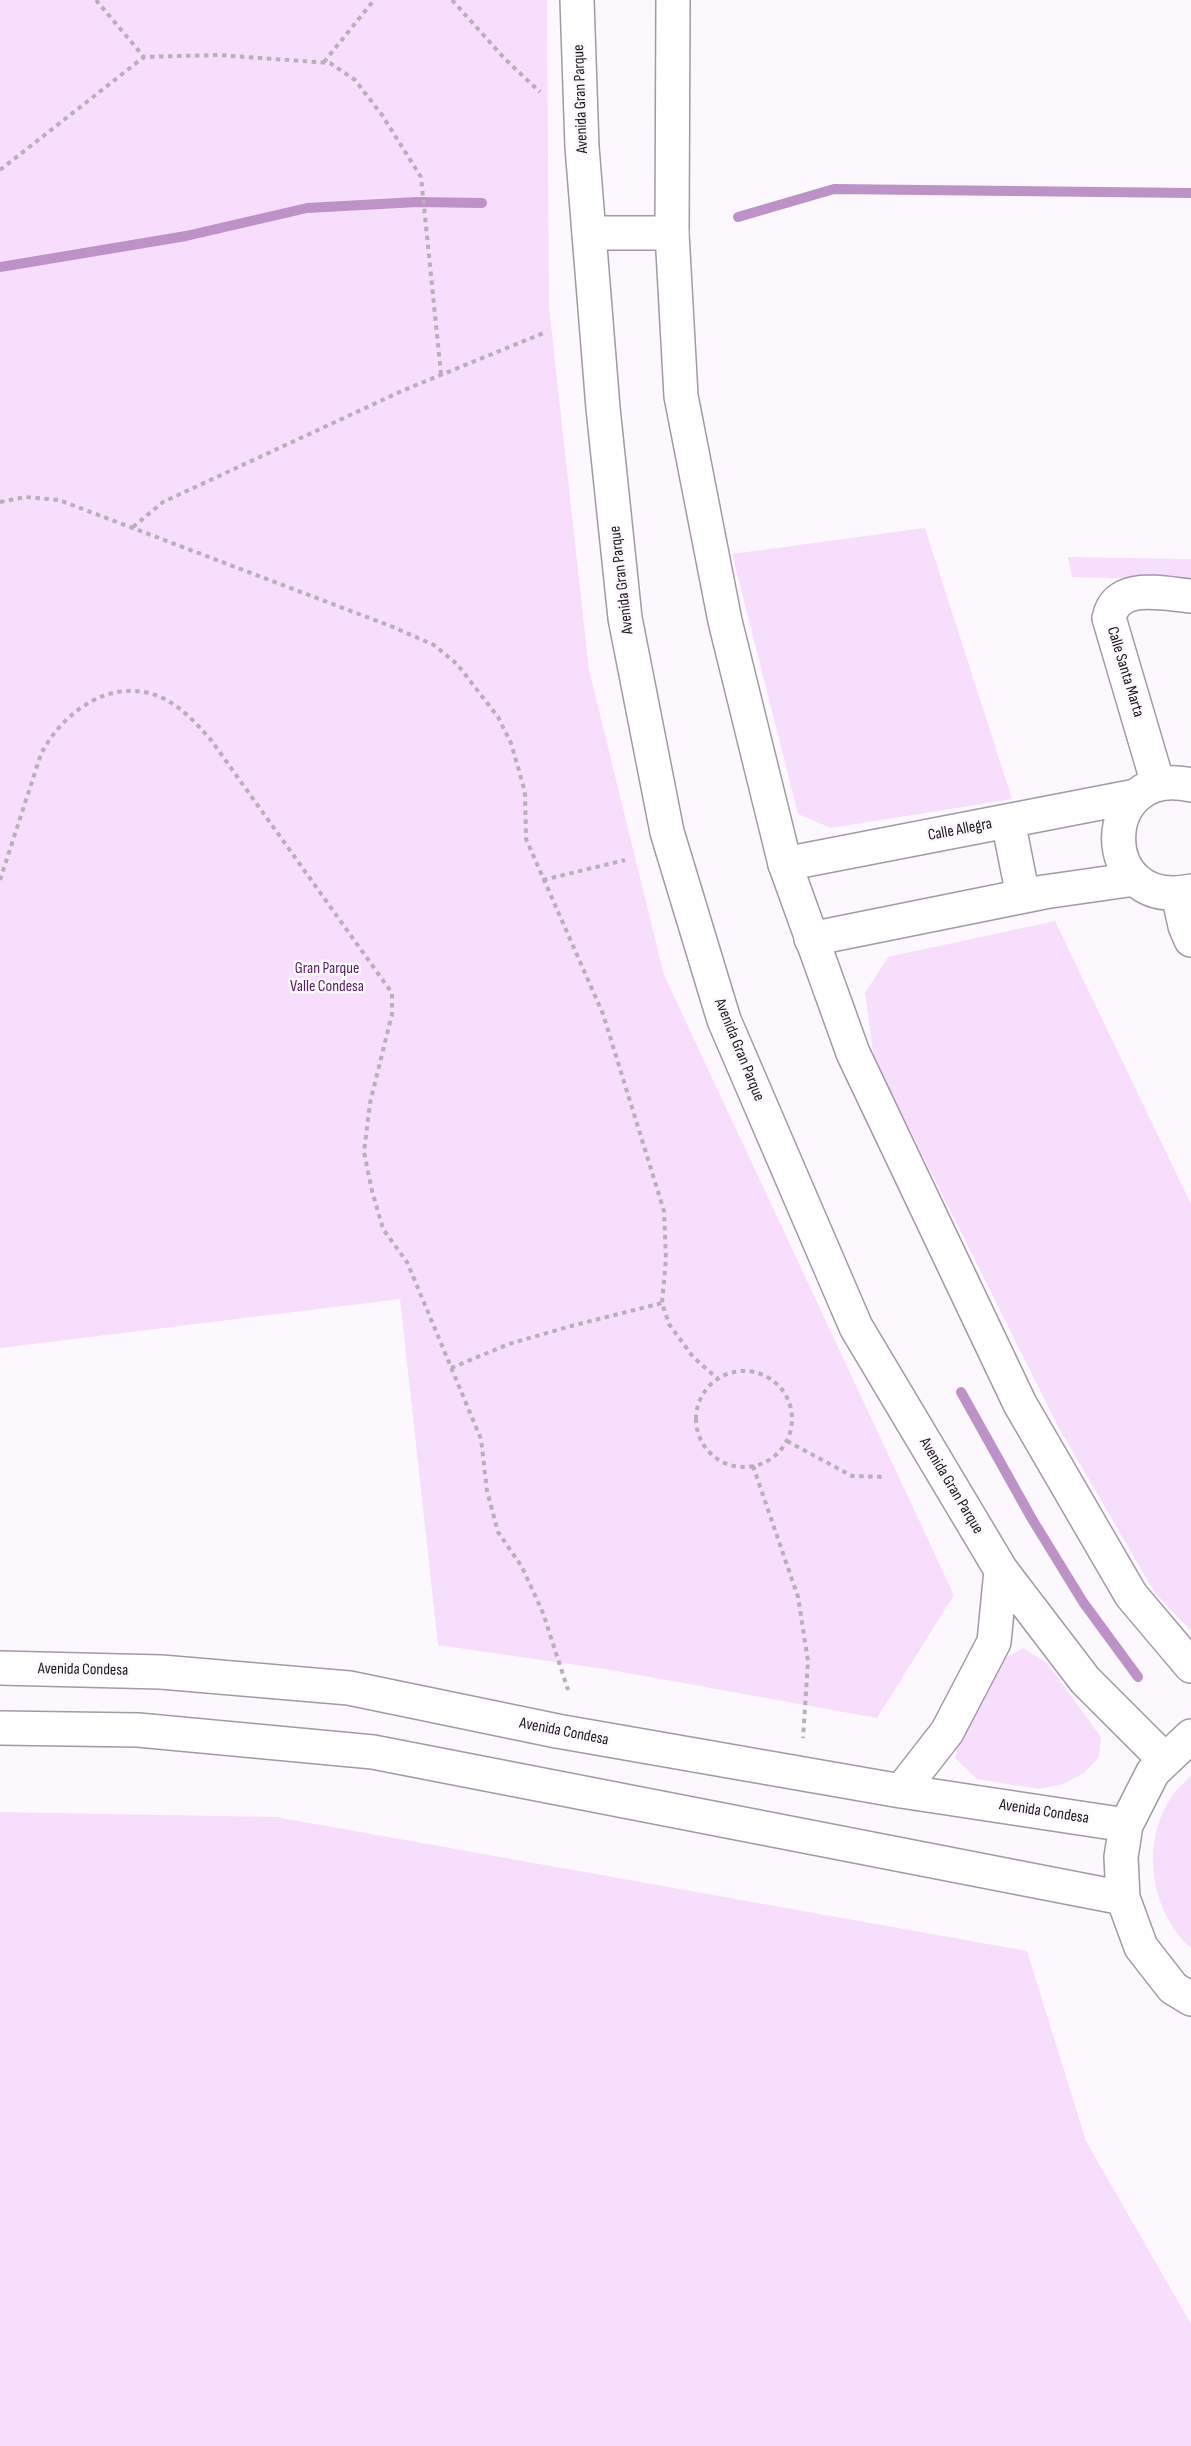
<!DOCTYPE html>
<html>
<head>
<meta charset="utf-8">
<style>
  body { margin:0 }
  canvas { display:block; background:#fdf8fe }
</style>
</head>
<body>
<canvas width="1191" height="2446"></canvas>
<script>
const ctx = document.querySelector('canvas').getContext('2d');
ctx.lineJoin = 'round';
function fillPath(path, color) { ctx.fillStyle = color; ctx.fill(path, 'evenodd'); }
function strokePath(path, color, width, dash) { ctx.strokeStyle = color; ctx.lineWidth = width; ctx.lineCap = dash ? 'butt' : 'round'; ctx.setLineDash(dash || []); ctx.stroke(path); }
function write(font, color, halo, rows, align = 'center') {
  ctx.font = font + ' "Sofia Sans Condensed",sans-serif'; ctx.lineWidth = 5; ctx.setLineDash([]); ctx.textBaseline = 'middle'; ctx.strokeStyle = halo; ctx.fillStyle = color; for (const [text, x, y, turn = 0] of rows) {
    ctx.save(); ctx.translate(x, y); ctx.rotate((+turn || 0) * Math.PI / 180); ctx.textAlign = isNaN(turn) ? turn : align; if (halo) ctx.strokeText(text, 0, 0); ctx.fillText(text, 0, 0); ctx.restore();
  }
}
fillPath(new Path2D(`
  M 0,0 L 547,0 L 549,307 L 589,670 L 664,975 L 954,1595 L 877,1718 L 611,1670 L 438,1645 L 400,1299 L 0,1348 Z
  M 925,528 L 1012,799 L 831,828 L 798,814 L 732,554 Z
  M 1068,557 L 1191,559 L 1191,580 L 1072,577 Z
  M 1055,921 L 1191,1204 L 1191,1631 L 1155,1593 L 1059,1428 L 874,1058 L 865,993 L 888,957 Z
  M 1023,1648 L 1047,1663 L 1101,1737 L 1099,1757 L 1084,1773 L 1063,1784 L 1039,1789 L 977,1779 L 955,1758 L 971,1702 L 997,1663 Z
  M 1191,1775 L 1191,1948 C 1150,1911 1140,1843 1172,1796 C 1178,1788 1185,1782 1191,1775 Z
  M 0,1812 L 276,1817 L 1027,1951 L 1086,2141 L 1191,2324 L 1191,2446 L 0,2446 Z`), '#f7defd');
strokePath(new Path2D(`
  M 738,217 L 834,189 L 1191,193
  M 0,267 L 186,236 L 307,208 L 417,202 L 482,203
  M 961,1392 L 1032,1519 L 1083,1602 L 1138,1677`), '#bd92c7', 10);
const street = new Path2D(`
  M 589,233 L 672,233
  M 1158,784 L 1109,618 C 1117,581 1163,594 1191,596
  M 1191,785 C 1096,763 1093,912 1191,891
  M 1008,821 L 1023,896
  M 785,864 L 1136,796
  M 1178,894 L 1185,926 L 1191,940
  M 811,939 L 1044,892 L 1135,879`);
const secondary = new Path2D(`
  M 577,0 L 582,147 L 603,408 L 625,618 L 667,832 L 724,1020 L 856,1327 L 1001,1570 L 1085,1680 L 1165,1760
  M 673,0 L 672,233 L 681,396 L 725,621 L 785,864 L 853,1053 L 1020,1404 L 1131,1595 L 1191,1666
  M 0,1668 L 161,1672 L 349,1688 L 557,1731 L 901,1791 L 1126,1825
  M 0,1728 L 138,1730 L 373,1752 L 1123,1898
  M 1191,1736 L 1153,1772 L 1126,1825 L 1121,1857 L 1123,1898 L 1141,1947 L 1173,1988 L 1191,1999
  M 901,1791 L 947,1732 L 994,1642 L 1001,1570`);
strokePath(street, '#a398a5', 36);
strokePath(secondary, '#a398a5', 36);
strokePath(new Path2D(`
  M 96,0 L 144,57
  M 452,0 L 505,59 L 540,92
  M 324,62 L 374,0
  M 0,170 L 144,57 L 218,55 L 330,63 L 355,80 L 382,115 L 421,177 L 441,374
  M 0,502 L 25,497 L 59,500 L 393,627 L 434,645 L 457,664 L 498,717 L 511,743 L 525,792 L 526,839 L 603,1014 L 664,1211 L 666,1259 L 662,1303 L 669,1324 L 693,1357 L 718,1379
  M 133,527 L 163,502 L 404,390 L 546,332
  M 0,880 L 41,754 C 62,713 110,677 158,696 C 180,705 196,723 211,740 L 392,993 L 392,1014 L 370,1103 L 364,1152 L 372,1191 L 383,1229 L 407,1262 L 481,1439 L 487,1491 L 498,1532 L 522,1567 L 543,1613 L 568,1690
  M 543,880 L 625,860
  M 451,1368 L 509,1344 L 571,1326 L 662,1303
  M696 1419a48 48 0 1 1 96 0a48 48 0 1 1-96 0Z
  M 787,1441 L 852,1476 L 885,1477
  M 753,1466 L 798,1597 L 808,1661 L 803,1738`), '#b5b1b6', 4, [4.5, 4.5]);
strokePath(street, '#fff', 33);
strokePath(secondary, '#fff', 33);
write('16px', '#1a161b', '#fdf8fe', [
  ["Avenida Gran Parque",581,99,-92],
  ["Avenida Gran Parque",622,580,-97],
  ["Calle Santa Marta",1125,672,73],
  ["Calle Allegra",960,830,-11],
  ["Avenida Gran Parque",739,1050,68],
  ["Avenida Gran Parque",951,1486,59],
  ["Avenida Condesa",83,1670,1],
  ["Avenida Condesa",564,1732,11],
  ["Avenida Condesa",1044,1812,9]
]);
write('16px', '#562262', '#fdf8fe', [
  ["Gran Parque",327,969],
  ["Valle Condesa",327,987]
]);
</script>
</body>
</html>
